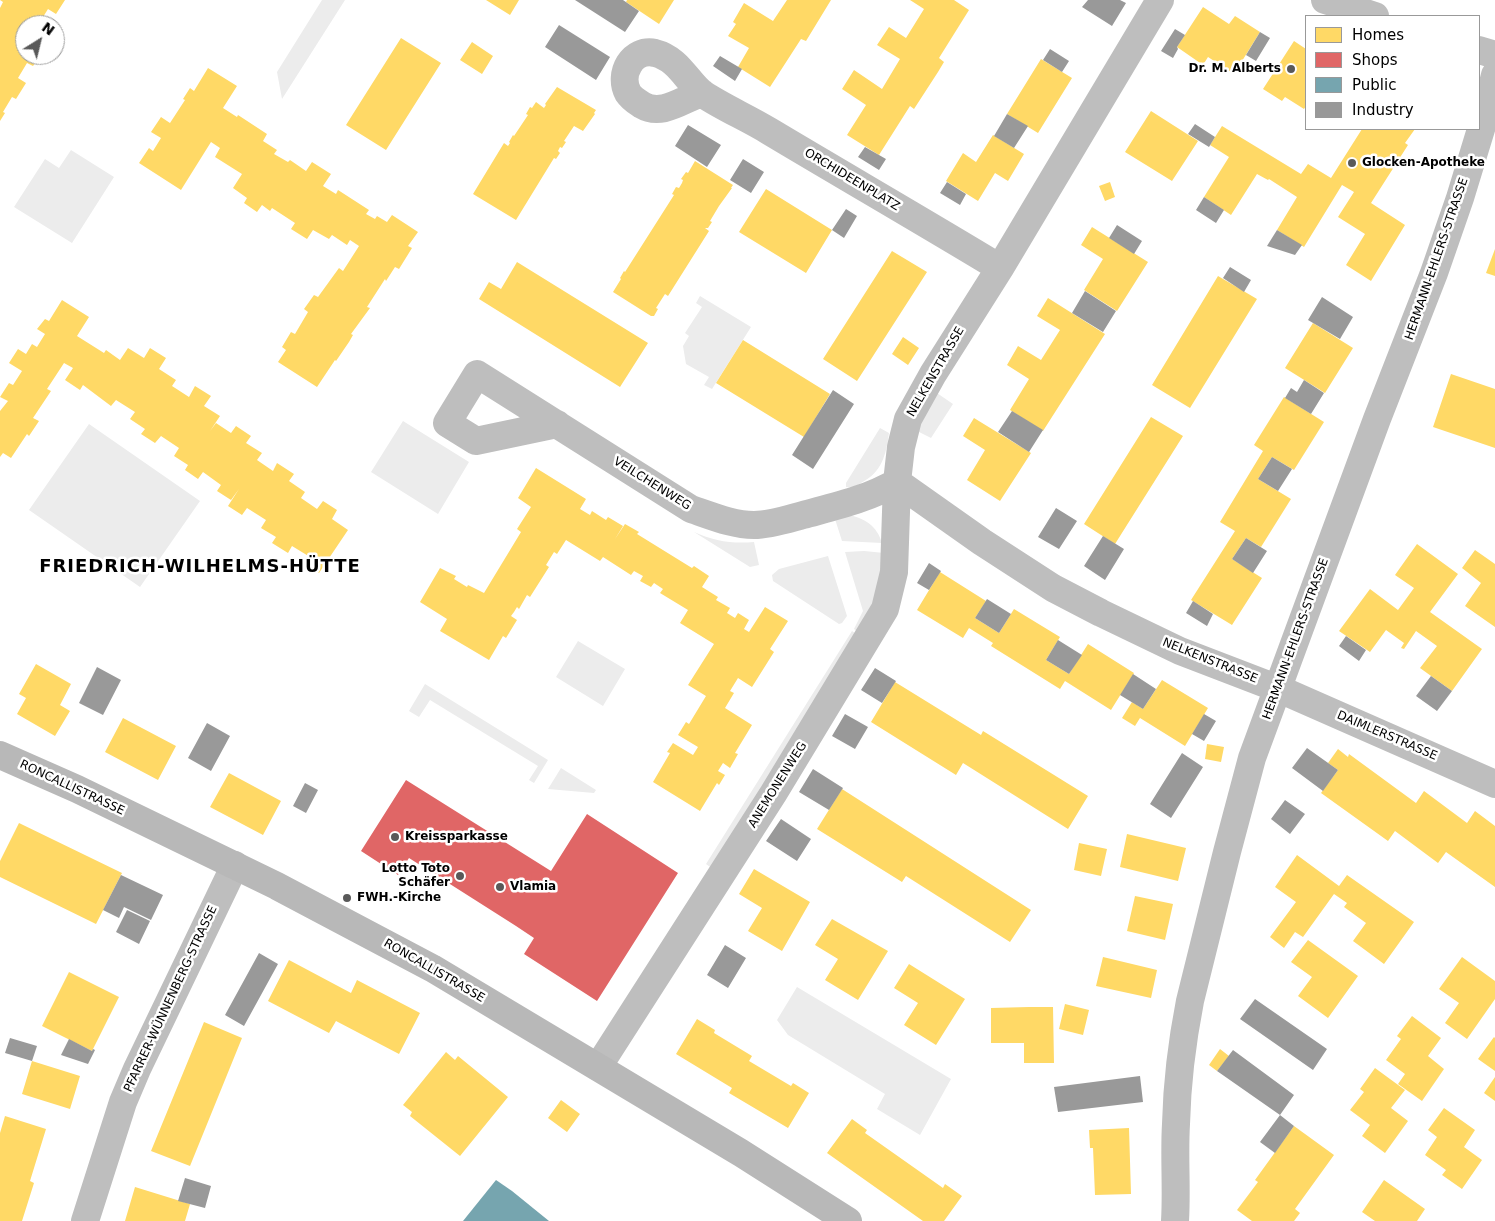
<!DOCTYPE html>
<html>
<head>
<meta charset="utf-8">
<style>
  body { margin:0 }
  #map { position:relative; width:1495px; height:1221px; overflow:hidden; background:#fff; font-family:"DejaVu Sans",sans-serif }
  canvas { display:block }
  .legend { position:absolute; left:1305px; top:15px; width:175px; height:115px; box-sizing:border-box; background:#fff; border:1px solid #999; margin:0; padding:6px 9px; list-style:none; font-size:15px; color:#000 }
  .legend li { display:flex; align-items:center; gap:10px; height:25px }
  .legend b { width:25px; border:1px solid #999 }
  .north { position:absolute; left:15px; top:15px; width:50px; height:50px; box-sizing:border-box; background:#fff; border:1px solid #999; border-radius:50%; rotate:36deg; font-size:14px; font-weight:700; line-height:20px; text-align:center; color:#000 }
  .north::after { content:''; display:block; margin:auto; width:18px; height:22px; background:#595959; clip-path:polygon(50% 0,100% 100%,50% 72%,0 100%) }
</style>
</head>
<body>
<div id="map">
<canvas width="1495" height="1221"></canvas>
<ul class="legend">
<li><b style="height:14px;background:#ffd966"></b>Homes</li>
<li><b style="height:14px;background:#e06666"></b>Shops</li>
<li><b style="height:14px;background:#76a5af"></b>Public</li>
<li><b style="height:14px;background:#999"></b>Industry</li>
</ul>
<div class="north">N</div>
</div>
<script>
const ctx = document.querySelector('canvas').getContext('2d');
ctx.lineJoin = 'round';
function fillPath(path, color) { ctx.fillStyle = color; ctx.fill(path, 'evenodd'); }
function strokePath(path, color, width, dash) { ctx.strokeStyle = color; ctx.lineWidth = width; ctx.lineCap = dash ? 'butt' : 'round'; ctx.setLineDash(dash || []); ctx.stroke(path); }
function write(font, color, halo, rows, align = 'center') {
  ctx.font = font + ' "DejaVu Sans",sans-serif'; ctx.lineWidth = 5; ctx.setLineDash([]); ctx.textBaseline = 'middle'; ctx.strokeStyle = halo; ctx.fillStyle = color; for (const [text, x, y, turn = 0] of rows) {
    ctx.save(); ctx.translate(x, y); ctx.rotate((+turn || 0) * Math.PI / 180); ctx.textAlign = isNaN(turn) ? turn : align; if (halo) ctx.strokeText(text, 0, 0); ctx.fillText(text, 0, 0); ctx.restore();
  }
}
fillPath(new Path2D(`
  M 322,0 L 345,0 L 282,99 L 277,72 Z
  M 71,150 L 114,177 L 72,243 L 14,207 L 45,159 L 59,168 Z
  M 700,296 L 751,327 L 712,389 L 704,385 L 709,377 L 686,364 L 683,346 L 689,336 L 685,333 L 702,307 L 696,303 Z
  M 934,391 L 953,404 L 931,438 L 915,430 Z
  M 403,421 L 469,462 L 438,514 L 371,472 Z
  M 89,424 L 200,501 L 140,587 L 29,510 Z
  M 880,428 L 889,433 C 886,455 882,472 861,483 C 856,486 852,488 846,487 L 846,483 Z
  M 848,515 C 865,518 877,526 882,543 L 842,541 L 835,519 Z
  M 694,532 C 714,541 732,544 754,542 L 759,565 L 750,567 Z
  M 864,551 L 884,553 L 880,593 L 859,633 L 854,629 L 863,611 L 845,552 Z
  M 828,556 L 847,616 L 842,623 L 839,624 L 773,581 L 772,575 L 779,569 Z
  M 852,631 L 861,637 L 717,872 L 706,864 Z
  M 578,641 L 625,669 L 603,706 L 556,677 Z
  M 425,684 L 548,760 L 534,783 L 529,780 L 538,766 L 430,700 L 419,717 L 409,711 Z
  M 561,768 L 596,790 L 594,793 L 548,789 Z
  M 797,987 L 951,1079 L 920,1135 L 877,1109 L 885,1094 L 788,1035 L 777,1020 Z`), '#ececec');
fillPath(new Path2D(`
  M 0,0 L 65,0 L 56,14 L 48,9 L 38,25 L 25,25 L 25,55 L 41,55 L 33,66 L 27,63 L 18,78 L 26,83 L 16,99 L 12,97 L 3,112 L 5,113 L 0,121 L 0,8 L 3,2 Z
  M 486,0 L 519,0 L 510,15 Z
  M 627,0 L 674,0 L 659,24 L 626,2 Z
  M 787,0 L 831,0 L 806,41 L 801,39 L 770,87 L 738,67 L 749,48 L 728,36 L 736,24 L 733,22 L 744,3 L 773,21 Z
  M 910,0 L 954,0 L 969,10 L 939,58 L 944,62 L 938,72 L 914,109 L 910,106 L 879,155 L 847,135 L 866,105 L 842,89 L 854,70 L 882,89 L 900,59 L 877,45 L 889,27 L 906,38 L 924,9 Z
  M 1203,7 L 1229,24 L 1235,16 L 1260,32 L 1234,74 L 1208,57 L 1203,65 L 1177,47 Z
  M 401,38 L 441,63 L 386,150 L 346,125 Z
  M 1294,41 L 1306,49 L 1306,106 L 1304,109 L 1285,97 L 1282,101 L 1263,89 Z
  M 472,42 L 493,56 L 482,74 L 460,60 Z
  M 1041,59 L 1072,78 L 1038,133 L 1007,114 Z
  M 208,68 L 237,86 L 223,108 L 237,117 L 238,115 L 267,134 L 263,141 L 277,150 L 274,154 L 288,162 L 290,160 L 306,171 L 312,162 L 331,174 L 323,186 L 336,194 L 338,190 L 369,210 L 366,214 L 375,219 L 377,216 L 387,222 L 392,215 L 418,232 L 408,246 L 412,248 L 399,269 L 395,267 L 386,281 L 385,279 L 367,307 L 370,308 L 351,334 L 353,335 L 349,342 L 336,361 L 335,360 L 317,387 L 278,362 L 286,350 L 282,347 L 291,332 L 295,334 L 308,312 L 304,309 L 314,295 L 318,297 L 339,268 L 343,271 L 359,246 L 350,240 L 347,245 L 332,235 L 329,239 L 313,230 L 307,239 L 291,229 L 295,223 L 272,208 L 270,211 L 262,205 L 257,212 L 244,203 L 247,198 L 233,188 L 242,174 L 215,157 L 220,148 L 211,142 L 181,190 L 139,163 L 149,148 L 153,151 L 161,138 L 151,132 L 161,117 L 170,123 L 185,100 L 183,99 L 190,88 L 194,91 Z
  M 557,87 L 596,110 L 594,113 L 595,114 L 583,131 L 574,126 L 564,141 L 566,142 L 562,148 L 560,147 L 558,151 L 560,153 L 556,159 L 554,158 L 516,220 L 473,194 L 504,143 L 508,146 L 510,143 L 509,142 L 513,135 L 514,136 L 528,115 L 526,114 L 530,107 L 532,108 L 536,102 L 544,108 L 546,105 L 545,104 Z
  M 1151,111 L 1198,141 L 1172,181 L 1125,152 Z
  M 1222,126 L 1301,174 L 1308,164 L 1331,178 L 1362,129 L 1415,129 L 1405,143 L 1408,145 L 1371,203 L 1405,225 L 1371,281 L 1346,265 L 1365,234 L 1338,217 L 1354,192 L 1342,185 L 1304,247 L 1277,230 L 1297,197 L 1269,179 L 1268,180 L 1257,174 L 1231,215 L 1204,197 L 1229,157 L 1210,145 Z
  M 993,135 L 1024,154 L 1008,181 L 995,173 L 978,201 L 946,181 L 963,153 L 976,162 Z
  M 695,161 L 733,185 L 731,188 L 732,188 L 719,206 L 710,221 L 712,222 L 708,228 L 705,228 L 709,231 L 668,296 L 665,294 L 656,308 L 658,309 L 654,316 L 651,316 L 613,292 L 621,279 L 620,278 L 624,271 L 625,272 L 674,195 L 672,194 L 676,187 L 679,188 L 682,183 L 683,180 L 681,179 L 686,172 L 688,173 Z
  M 1110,182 L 1115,197 L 1105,201 L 1099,186 Z
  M 766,189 L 832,230 L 806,273 L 739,232 Z
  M 1092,227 L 1148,262 L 1117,311 L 1084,290 L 1103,259 L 1081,245 Z
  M 1495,249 L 1495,276 L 1486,273 Z
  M 892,251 L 927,272 L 857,381 L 823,359 Z
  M 517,262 L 648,343 L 620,387 L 479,299 L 489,282 L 501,289 Z
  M 1218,276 L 1257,299 L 1190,408 L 1152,385 Z
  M 1048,298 L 1105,334 L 1043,431 L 1010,410 L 1029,379 L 1007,365 L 1018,346 L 1041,360 L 1060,330 L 1037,316 Z
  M 62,300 L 89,317 L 77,336 L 104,353 L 106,350 L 120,360 L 128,348 L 144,358 L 150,348 L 166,358 L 159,369 L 176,380 L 172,386 L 189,397 L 195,386 L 211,396 L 204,406 L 220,416 L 210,431 L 216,423 L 231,433 L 236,426 L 251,436 L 246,443 L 262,453 L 257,460 L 273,471 L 277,463 L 294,474 L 289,481 L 305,492 L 301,498 L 317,509 L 323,501 L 337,510 L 332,519 L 348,530 L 319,573 L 305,564 L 310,557 L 292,546 L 288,553 L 272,543 L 276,537 L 261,528 L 266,520 L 247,508 L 242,515 L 228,506 L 239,489 L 231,500 L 217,491 L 221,485 L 203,472 L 198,479 L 185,470 L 188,465 L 174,456 L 179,448 L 161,436 L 155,443 L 141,434 L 145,429 L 130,419 L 135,412 L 116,400 L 111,406 L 83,385 L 80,390 L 65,380 L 73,368 L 64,363 L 47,389 L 51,391 L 33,418 L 39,421 L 29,436 L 27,434 L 11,458 L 3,453 L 0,457 L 0,411 L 8,401 L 0,397 L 9,383 L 13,385 L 22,371 L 9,363 L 18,349 L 26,354 L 32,344 L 37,347 L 45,334 L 37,329 L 45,319 L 49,321 Z
  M 1313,323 L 1353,348 L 1325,393 L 1285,368 Z
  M 903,337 L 919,348 L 908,365 L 892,354 Z
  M 743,340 L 830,394 L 804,437 L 716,383 Z
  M 1451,374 L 1495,389 L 1495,448 L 1433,427 Z
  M 1284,397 L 1324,422 L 1294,470 L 1272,457 L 1258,479 L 1291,499 L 1261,547 L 1246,538 L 1232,559 L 1262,578 L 1232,625 L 1191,600 L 1235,531 L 1220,522 L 1263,451 L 1254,445 Z
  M 1151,417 L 1183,436 L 1115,544 L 1084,524 Z
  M 974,418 L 1031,453 L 1000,501 L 967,480 L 985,450 L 963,436 Z
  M 536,468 L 586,499 L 580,509 L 590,515 L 592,511 L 606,520 L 608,517 L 623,526 L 615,539 L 625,524 L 639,532 L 637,534 L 692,568 L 694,566 L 709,576 L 702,587 L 718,597 L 716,600 L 730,608 L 727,613 L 735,618 L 738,613 L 749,620 L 744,629 L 749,632 L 765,607 L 788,621 L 770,649 L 774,652 L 752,687 L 738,678 L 730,691 L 734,693 L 725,708 L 752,725 L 735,753 L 738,754 L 730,768 L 723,763 L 718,771 L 725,775 L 719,785 L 717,783 L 700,811 L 653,782 L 670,753 L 667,752 L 673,743 L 693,755 L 698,747 L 678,735 L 686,722 L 689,724 L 706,696 L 688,685 L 714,644 L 680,623 L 688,610 L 660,593 L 663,589 L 654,583 L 651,587 L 640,581 L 643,576 L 634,571 L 631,575 L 603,557 L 600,561 L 566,540 L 557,554 L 554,552 L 546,565 L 549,567 L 530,597 L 527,595 L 519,609 L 517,607 L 514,612 L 511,616 L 517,620 L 506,638 L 503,636 L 489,660 L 440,631 L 447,619 L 420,602 L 440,568 L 456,576 L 454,579 L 467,587 L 468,585 L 484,593 L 521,532 L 517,529 L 531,507 L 518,498 Z
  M 1417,544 L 1458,574 L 1430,612 L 1482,649 L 1452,691 L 1420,668 L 1437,646 L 1416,631 L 1404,649 L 1401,648 L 1404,643 L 1386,630 L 1370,652 L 1339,631 L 1370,589 L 1398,610 L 1414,588 L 1395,575 Z
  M 1475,550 L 1495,564 L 1495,627 L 1465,606 L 1481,583 L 1462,568 Z
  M 940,572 L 986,601 L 975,618 L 999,633 L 1014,609 L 1060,637 L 1046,660 L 1069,674 L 1088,644 L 1134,673 L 1111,710 L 1065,681 L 1060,689 L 991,646 L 993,643 L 969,628 L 963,638 L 917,610 Z
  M 36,664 L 71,684 L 60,705 L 70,711 L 55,736 L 17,714 L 26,698 L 19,694 Z
  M 1162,680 L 1208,708 L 1185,746 L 1140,718 L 1135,726 L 1122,718 L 1132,702 L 1143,709 Z
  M 895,682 L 981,735 L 983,731 L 1088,796 L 1068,829 L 963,763 L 956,775 L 871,722 Z
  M 123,718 L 176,746 L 158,780 L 105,752 Z
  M 1207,744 L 1224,747 L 1221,762 L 1205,759 Z
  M 1338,749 L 1348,757 L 1349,754 L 1416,803 L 1424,791 L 1467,823 L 1475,811 L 1495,826 L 1495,887 L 1446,852 L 1438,863 L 1395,831 L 1388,841 L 1321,793 L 1338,770 L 1328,763 Z
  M 229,773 L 281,801 L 263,835 L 210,807 Z
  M 842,789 L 1031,910 L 1010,942 L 906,876 L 902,882 L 817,829 Z
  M 19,823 L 122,873 L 96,924 L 0,877 L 0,861 Z
  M 1127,834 L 1186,848 L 1178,881 L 1120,867 Z
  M 1079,843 L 1107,849 L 1101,876 L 1074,870 Z
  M 1297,855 L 1339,886 L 1347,875 L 1414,922 L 1384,964 L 1353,941 L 1366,923 L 1344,907 L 1347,903 L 1334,894 L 1303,937 L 1295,932 L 1284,948 L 1270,937 L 1296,902 L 1275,887 Z
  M 754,869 L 810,902 L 782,951 L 748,931 L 762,908 L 739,894 Z
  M 1135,896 L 1173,904 L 1165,940 L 1127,931 Z
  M 832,919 L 888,951 L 858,1000 L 825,980 L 838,959 L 815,945 Z
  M 1308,940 L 1358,976 L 1328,1018 L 1298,996 L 1312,977 L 1291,962 Z
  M 1103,957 L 1157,970 L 1151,998 L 1096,986 Z
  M 1462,957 L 1495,981 L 1495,999 L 1467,1039 L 1445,1023 L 1459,1003 L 1439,989 Z
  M 289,960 L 351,993 L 357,980 L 420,1013 L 399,1054 L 336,1021 L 329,1033 L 268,1001 Z
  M 909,964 L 965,999 L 936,1045 L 904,1025 L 918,1003 L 894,988 Z
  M 69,972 L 119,997 L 92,1051 L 42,1026 Z
  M 1065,1004 L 1089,1010 L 1083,1035 L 1059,1029 Z
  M 1029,1007 L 1053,1007 L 1054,1063 L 1024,1063 L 1024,1043 L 991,1043 L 991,1008 Z
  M 1412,1016 L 1441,1038 L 1428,1056 L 1444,1069 L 1422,1101 L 1398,1084 L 1405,1074 L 1386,1060 L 1401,1039 L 1397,1036 Z
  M 697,1019 L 715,1030 L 714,1033 L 752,1056 L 749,1061 L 791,1086 L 793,1083 L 809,1093 L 788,1128 L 729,1093 L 732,1088 L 676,1054 Z
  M 204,1022 L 242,1038 L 190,1166 L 151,1151 Z
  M 1494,1037 L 1495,1038 L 1495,1071 L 1478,1059 Z
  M 1220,1049 L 1229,1056 L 1217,1071 L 1209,1065 Z
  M 446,1052 L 455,1060 L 458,1056 L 508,1097 L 460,1156 L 410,1116 L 412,1112 L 403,1105 Z
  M 32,1061 L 80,1076 L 70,1109 L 22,1094 Z
  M 1375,1068 L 1405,1090 L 1391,1108 L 1408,1121 L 1385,1153 L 1362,1136 L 1370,1125 L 1350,1110 L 1364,1092 L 1360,1089 Z
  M 1495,1077 L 1495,1101 L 1484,1093 Z
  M 561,1100 L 580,1114 L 567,1132 L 548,1118 Z
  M 1444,1108 L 1475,1130 L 1464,1147 L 1482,1160 L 1462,1189 L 1442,1175 L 1446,1170 L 1425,1155 L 1437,1137 L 1428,1130 Z
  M 5,1116 L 46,1129 L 30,1181 L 34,1183 L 22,1221 L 0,1221 L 0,1133 Z
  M 852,1119 L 867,1130 L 865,1133 L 943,1188 L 945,1184 L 962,1196 L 944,1221 L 923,1221 L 827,1153 Z
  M 1294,1126 L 1334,1155 L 1295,1209 L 1300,1213 L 1294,1221 L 1252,1221 L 1237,1210 L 1258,1182 L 1255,1180 Z
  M 1129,1128 L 1131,1194 L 1095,1195 L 1093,1148 L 1090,1148 L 1089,1130 Z
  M 1384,1180 L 1425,1209 L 1417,1221 L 1375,1221 L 1362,1212 Z
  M 135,1187 L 190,1204 L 185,1221 L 125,1221 Z`), '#ffd966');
fillPath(new Path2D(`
  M 406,780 L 551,871 L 587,814 L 678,873 L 597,1001 L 524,954 L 534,938 L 516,926 L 409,858 L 398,875 L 361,851 Z`), '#e06666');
fillPath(new Path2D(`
  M 496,1180 L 512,1191 L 549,1221 L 463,1221 Z`), '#76a5af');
fillPath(new Path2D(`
  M 575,0 L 623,0 L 639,11 L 625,32 Z
  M 1088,0 L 1120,0 L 1126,3 L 1112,26 L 1082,7 Z
  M 559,25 L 610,57 L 596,80 L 545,47 Z
  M 1175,29 L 1185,35 L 1177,47 L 1178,49 L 1173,58 L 1161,51 Z
  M 1260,32 L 1270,38 L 1256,61 L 1246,55 Z
  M 1050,49 L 1069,61 L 1062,72 L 1043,60 Z
  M 720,56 L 742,69 L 735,81 L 713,66 Z
  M 1007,114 L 1028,126 L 1014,148 L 994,136 Z
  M 1195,124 L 1215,137 L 1209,147 L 1188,134 Z
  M 688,125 L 721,145 L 707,167 L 675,146 Z
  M 865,147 L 886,159 L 879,170 L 858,157 Z
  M 743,159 L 764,172 L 751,193 L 730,180 Z
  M 947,182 L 966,194 L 960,205 L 940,193 Z
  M 1204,197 L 1224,210 L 1216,223 L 1196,210 Z
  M 846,209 L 857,216 L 844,238 L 832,230 Z
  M 1117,225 L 1142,241 L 1134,254 L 1109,238 Z
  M 1277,230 L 1302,245 L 1295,255 L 1267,246 Z
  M 1230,267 L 1251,280 L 1244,292 L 1223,278 Z
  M 1085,291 L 1116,311 L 1103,332 L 1072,313 Z
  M 1322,297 L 1353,317 L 1340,339 L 1308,320 Z
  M 1304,380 L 1324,393 L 1311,414 L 1285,398 L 1291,388 L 1297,392 Z
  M 833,390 L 854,404 L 813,469 L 792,455 Z
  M 1012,411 L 1043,430 L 1029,452 L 998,432 Z
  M 1272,457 L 1292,469 L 1278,491 L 1258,479 Z
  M 1056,508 L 1077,521 L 1059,549 L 1038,537 Z
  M 1103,536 L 1124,549 L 1105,580 L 1084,566 Z
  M 1246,538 L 1267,551 L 1253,573 L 1232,559 Z
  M 929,563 L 941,571 L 929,590 L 917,583 Z
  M 987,599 L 1011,614 L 999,633 L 975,618 Z
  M 1193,601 L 1213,614 L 1207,626 L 1186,613 Z
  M 1346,636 L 1366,650 L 1359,661 L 1339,646 Z
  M 1058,640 L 1082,655 L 1069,674 L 1046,660 Z
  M 97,667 L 121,680 L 103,715 L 79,703 Z
  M 875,668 L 896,681 L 882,703 L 861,690 Z
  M 1133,674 L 1156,689 L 1143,709 L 1120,695 Z
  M 1431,676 L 1452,691 L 1437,711 L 1416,696 Z
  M 845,714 L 868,727 L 855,749 L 832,736 Z
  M 1204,714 L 1216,721 L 1204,741 L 1192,734 Z
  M 207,723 L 230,736 L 211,771 L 188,758 Z
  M 1307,748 L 1338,770 L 1323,791 L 1292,768 Z
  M 1182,753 L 1203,767 L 1171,818 L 1150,804 Z
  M 813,769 L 843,788 L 829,810 L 799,792 Z
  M 305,783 L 318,790 L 306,813 L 293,806 Z
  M 1285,800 L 1305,814 L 1290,834 L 1271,819 Z
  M 781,819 L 811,839 L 797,861 L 766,841 Z
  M 121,875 L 163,895 L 151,920 L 124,907 L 119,918 L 103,910 Z
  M 127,910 L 150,921 L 139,944 L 116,932 Z
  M 725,945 L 746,958 L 728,988 L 707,975 Z
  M 259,953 L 278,964 L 244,1026 L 225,1015 Z
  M 1255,999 L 1327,1049 L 1313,1070 L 1240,1019 Z
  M 10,1038 L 37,1046 L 32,1061 L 5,1053 Z
  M 69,1039 L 92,1051 L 93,1049 L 95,1050 L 88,1064 L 61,1055 Z
  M 1233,1050 L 1294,1095 L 1280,1115 L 1294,1126 L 1275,1153 L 1260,1142 L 1280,1115 L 1217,1071 Z
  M 1140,1076 L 1143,1102 L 1058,1112 L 1054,1087 Z
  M 185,1178 L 211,1186 L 205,1208 L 178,1201 Z`), '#999');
strokePath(new Path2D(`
  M 1325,0 L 1375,16
  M 1479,50 L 1495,55
  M 702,93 C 683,99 662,117 642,105 C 636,101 632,99 628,93 C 618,74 632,48 655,53 C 679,59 687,82 703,94 C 724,108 748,118 769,131 C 846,177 924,222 1000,268
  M 557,424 L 476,441 L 447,423 L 477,374 L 691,509 C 712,516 733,525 754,525 C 770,525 788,519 803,515 C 836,506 868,499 897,482
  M 897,482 L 982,542 L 1053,588 L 1101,613 L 1180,651 L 1279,689 L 1495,784
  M 598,1067 L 773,794 L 885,609 L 894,572 L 897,482 L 901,447 L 908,419 L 933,374 L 1000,268 L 1160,0
  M 85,1221 L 123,1102 L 137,1069 L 235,865
  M 1175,1221 C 1177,1189 1174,1156 1176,1124 C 1177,1082 1182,1042 1190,1001 L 1227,852 L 1252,758 L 1377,419 L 1434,273 L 1460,198 L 1485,116 L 1495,75`), '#bebebe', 28);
strokePath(new Path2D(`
  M 0,755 L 77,789 L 277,886 L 432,968 L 741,1153 L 848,1221`), '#b8b8b8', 28);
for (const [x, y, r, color] of [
  [1291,69,5,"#595959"],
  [1352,163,5,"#595959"],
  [395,837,5,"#595959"],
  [460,876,5,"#595959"],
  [500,887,5,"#595959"],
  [347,898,5,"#595959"]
]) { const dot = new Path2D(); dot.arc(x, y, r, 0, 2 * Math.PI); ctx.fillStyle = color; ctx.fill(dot); strokePath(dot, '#fff', 2); }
write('bold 12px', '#000', '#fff', [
  ["Dr. M. Alberts",1281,69,"right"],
  ["Glocken-Apotheke",1362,163],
  ["Kreissparkasse",405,837],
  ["Lotto Toto",450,869,"right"],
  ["Schäfer",450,883,"right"],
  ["Vlamia",510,887],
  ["FWH.-Kirche",357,898]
], 'left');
write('12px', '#000', '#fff', [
  ["ORCHIDEENPLATZ",852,180,31],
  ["HERMANN-EHLERS-STRASSE",1437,259,-71],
  ["NELKENSTRASSE",936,372,-60],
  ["VEILCHENWEG",652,484,32],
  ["HERMANN-EHLERS-STRASSE",1296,639,-70],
  ["NELKENSTRASSE",1210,661,22],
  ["DAIMLERSTRASSE",1387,736,23],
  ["ANEMONENWEG",778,785,-58],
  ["RONCALLISTRASSE",72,788,25],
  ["RONCALLISTRASSE",434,971,30],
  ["PFARRER-WÜNNENBERG-STRASSE",171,999,-65]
]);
ctx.letterSpacing = '1px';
write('bold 18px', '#000', '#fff', [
  ["FRIEDRICH-WILHELMS-HÜTTE",200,567]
]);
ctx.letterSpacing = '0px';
</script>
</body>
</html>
